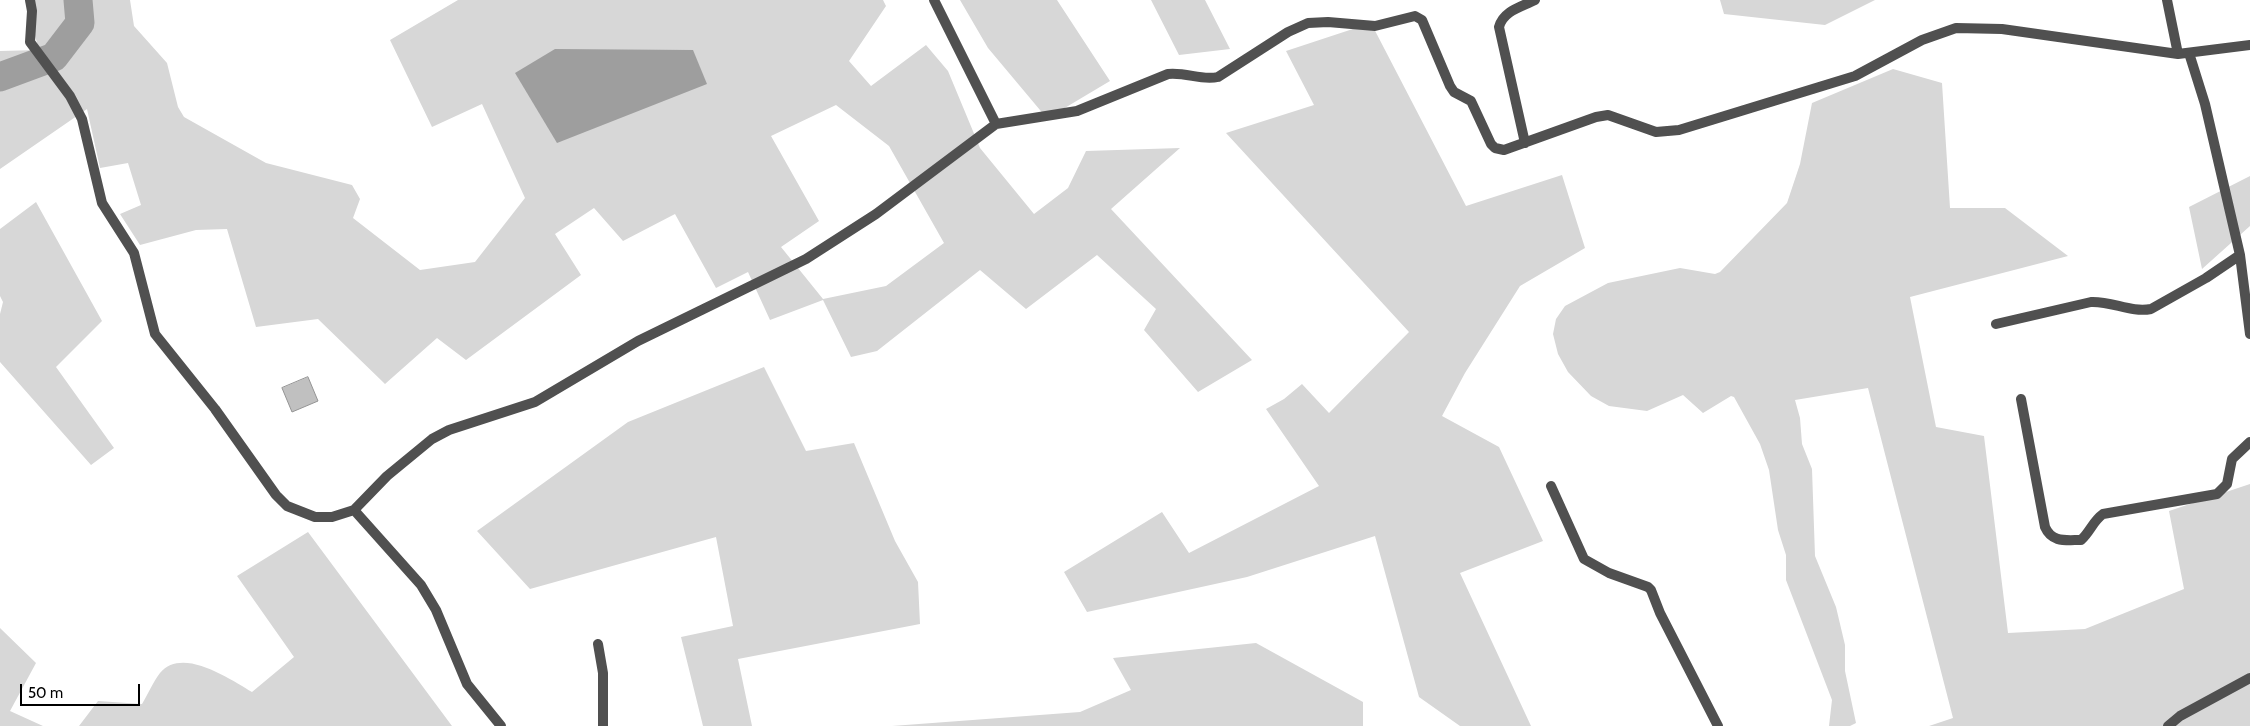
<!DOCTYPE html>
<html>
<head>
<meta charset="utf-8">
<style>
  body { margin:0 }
  #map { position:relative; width:2250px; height:726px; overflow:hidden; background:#fff; font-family:Cabin,sans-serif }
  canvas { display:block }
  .scale { position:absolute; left:20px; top:684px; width:120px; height:22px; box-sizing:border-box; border:2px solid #000; border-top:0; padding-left:6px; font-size:15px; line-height:18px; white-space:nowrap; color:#000; -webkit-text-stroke:4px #fff; paint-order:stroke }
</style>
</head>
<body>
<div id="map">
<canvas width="2250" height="726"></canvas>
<div class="scale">50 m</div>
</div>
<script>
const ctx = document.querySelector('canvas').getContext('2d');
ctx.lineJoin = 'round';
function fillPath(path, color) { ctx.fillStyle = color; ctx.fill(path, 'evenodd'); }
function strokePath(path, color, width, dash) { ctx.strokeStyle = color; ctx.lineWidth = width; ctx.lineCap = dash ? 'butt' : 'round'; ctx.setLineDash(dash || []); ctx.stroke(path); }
fillPath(new Path2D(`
  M 25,0 L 130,0 L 134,26 L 167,63 L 178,107 L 184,117 L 266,163 L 352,185 L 360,199 L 353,218 L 420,270 L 475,262 L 525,198 L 482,104 L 432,127 L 390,40 L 458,0 L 883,0 L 886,6 L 849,61 L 871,86 L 926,45 L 948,71 L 980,148 L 1034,214 L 1068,188 L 1086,151 L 1180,148 L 1111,209 L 1252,360 L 1198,392 L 1144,330 L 1156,309 L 1097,255 L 1026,309 L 980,270 L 877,351 L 851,357 L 823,300 L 770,320 L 748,272 L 716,288 L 675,214 L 623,241 L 594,208 L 555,234 L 581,275 L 466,360 L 437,338 L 385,384 L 318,319 L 256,327 L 227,229 L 196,230 L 140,245 L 120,214 L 141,205 L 128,163 L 100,168 L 87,109 L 0,169 L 0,51 L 39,50 ZM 836,105 L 889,146 L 944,243 L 886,286 L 823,299 L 781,247 L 819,221 L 771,136 Z
  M 960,0 L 1057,0 L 1110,81 L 1063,109 L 1045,116 L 988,48 Z
  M 1151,0 L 1205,0 L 1230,49 L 1179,55 Z
  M 1720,0 L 1875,0 L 1825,25 L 1724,14 Z
  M 1371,23 L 1466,206 L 1562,175 L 1585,248 L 1520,286 L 1465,373 L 1442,416 L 1499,447 L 1543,541 L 1460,573 L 1531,726 L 1460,726 L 1419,697 L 1375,536 L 1247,577 L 1087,612 L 1064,572 L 1162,512 L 1189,553 L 1319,486 L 1266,409 L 1284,399 L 1302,384 L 1329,413 L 1409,332 L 1226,133 L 1314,105 L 1286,51 Z
  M 1893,69 L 1942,83 L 1950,208 L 2005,208 L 2068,256 L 1910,297 L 1936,427 L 1984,436 L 2008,633 L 2085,629 L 2184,589 L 2169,511 L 2250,484 L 2250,726 L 1929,726 L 1953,718 L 1868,388 L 1795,400 L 1800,418 L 1802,444 L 1812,469 L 1815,556 L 1836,607 L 1845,645 L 1845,671 L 1856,723 L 1850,726 L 1829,726 L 1832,700 L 1786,580 L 1786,555 L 1778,530 L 1769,470 L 1760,444 L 1734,397 L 1731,396 L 1703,413 L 1683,395 L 1647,411 L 1609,406 L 1591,396 L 1568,372 L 1558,354 L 1553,334 L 1556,319 L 1565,306 L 1608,283 L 1680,268 L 1715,274 L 1720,272 L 1787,203 L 1800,164 L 1812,103 Z
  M 2250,176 L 2250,226 L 2202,269 L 2189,207 Z
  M 36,202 L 102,321 L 56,367 L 114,448 L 91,465 L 0,362 L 0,314 L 3,302 L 0,296 L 0,229 Z
  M 764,367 L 806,451 L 854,443 L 895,541 L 918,582 L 920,624 L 738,659 L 752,726 L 703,726 L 681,637 L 733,626 L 716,537 L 530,589 L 477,531 L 628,422 Z
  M 308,532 L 452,726 L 79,726 L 98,701 L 142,704 C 148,694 153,682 160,673 C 182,646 230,679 252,692 L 294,657 L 237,576 Z
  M 0,628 L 36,663 L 10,711 L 43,726 L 0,726 Z
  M 1256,643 L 1363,702 L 1363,726 L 892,726 L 1080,712 L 1131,690 L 1113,658 Z`), '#d7d7d7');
fillPath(new Path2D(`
  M 555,49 L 693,50 L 707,84 L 557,143 L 515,73 Z`), '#9e9e9e');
strokePath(new Path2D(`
  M 0,77 L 54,57 L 80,23 L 78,0`), '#9e9e9e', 29);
const building = new Path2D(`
  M 308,377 L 318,401 L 292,412 L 282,388 Z`);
fillPath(building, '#c0c0c0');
strokePath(building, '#949494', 1);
strokePath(new Path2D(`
  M 30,0 L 32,11 L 30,42 L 70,96 L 82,119 L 102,203 L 134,253 L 155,334 L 215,409 L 276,495 L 287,506 L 315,517 L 332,517 L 354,510 L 387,476 L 432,439 L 449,430 L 535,402 L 638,341 L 806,259 L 876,214 L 996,124 L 1077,111 L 1168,74 C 1187,72 1201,81 1218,77 L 1288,32 L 1308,23 L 1328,22 L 1375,26 L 1415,16 L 1422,20 L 1450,86 L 1454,92 L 1471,101 L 1491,144 L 1495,148 L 1504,150 L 1596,117 L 1608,115 L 1656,132 L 1679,130 L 1855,76 L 1922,40 L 1956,28 L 2002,29 L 2178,54 L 2250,45
  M 934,0 L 996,124
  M 2167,0 L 2178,54
  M 2189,53 L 2205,104 L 2240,255 L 2250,334
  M 1525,143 L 1499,27 C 1503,11 1521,7 1535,0
  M 1996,324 L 2091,302 C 2112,301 2131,313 2151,309 L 2206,278 L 2240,255
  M 2021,399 L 2045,527 C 2052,543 2066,540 2081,540 C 2090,532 2093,521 2103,514 L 2217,494 L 2227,484 L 2232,459 L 2250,442
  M 1551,486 L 1584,559 L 1609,573 L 1648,587 L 1651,590 L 1660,613 L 1718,726
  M 354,510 L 421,585 L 436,610 L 467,684 L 501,726
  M 598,644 L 603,673 L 603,726
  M 2168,726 L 2180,716 L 2250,678`), '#505050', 10);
</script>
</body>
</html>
